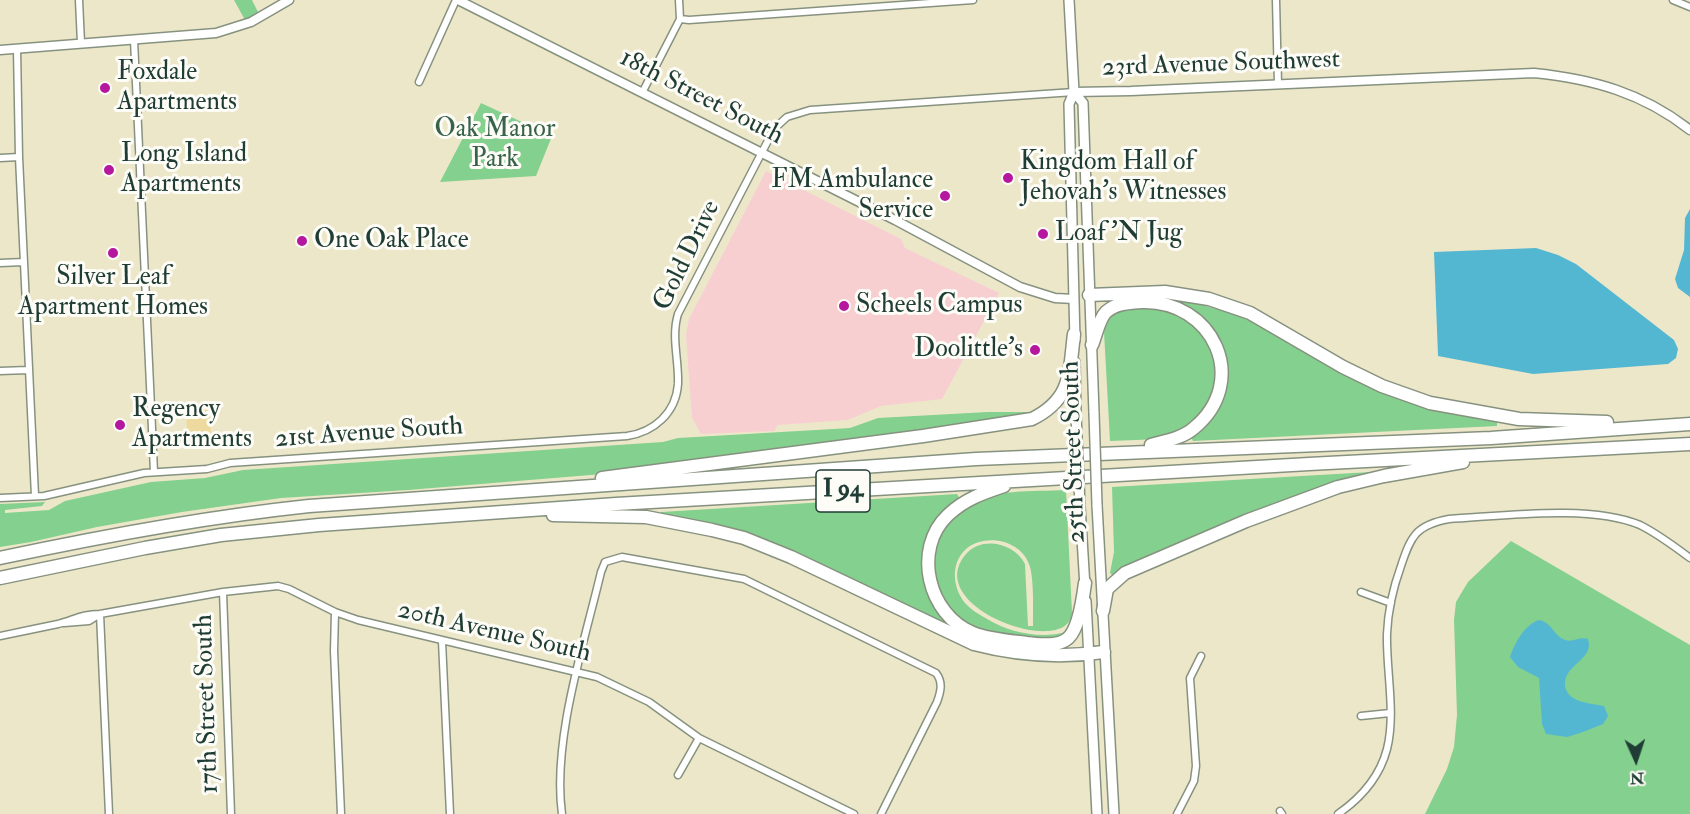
<!DOCTYPE html>
<html>
<head>
<meta charset="utf-8">
<style>
  body { margin:0 }
  #map { position:relative; width:1690px; height:814px; overflow:hidden; background:#ede7ca; font-family:"IM FELL Double Pica",serif }
  canvas { display:block }
  .north { position:absolute; left:1606px; top:730px; width:60px; height:60px; -webkit-text-stroke:4px #fdfcf7; paint-order:stroke; rotate:177deg; font-size:16px; font-weight:700; line-height:24px; text-align:center; color:#1f3d34 }
  .north::after { content:''; display:block; margin:auto; width:21px; height:27px; background:#1f3d34; clip-path:polygon(50% 0,100% 100%,50% 72%,0 100%) }
</style>
</head>
<body>
<div id="map">
<canvas width="1690" height="814"></canvas>
<div class="north">N</div>
</div>
<script>
const ctx = document.querySelector('canvas').getContext('2d');
ctx.lineJoin = 'round';
function fillPath(path, color) { ctx.fillStyle = color; ctx.fill(path, 'evenodd'); }
function strokePath(path, color, width, dash) { ctx.strokeStyle = color; ctx.lineWidth = width; ctx.lineCap = dash ? 'butt' : 'round'; ctx.setLineDash(dash || []); ctx.stroke(path); }
function write(font, color, halo, rows, align = 'center') {
  ctx.font = font + ' "IM FELL Double Pica",serif'; ctx.lineWidth = 6; ctx.setLineDash([]); ctx.textBaseline = 'middle'; ctx.strokeStyle = halo; ctx.fillStyle = color; for (const [text, x, y, turn = 0] of rows) {
    ctx.save(); ctx.translate(x, y); ctx.rotate((+turn || 0) * Math.PI / 180); ctx.textAlign = isNaN(turn) ? turn : align; if (halo) ctx.strokeText(text, 0, 0); ctx.fillText(text, 0, 0); ctx.restore();
  }
}
fillPath(new Path2D(`
  M 766,171 L 901,239 L 905,248 L 999,293 L 942,399 L 881,406 L 848,420 L 778,425 L 774,431 L 701,434 L 692,418 L 686,335 L 689,319 Z`), '#f7cfd1');
fillPath(new Path2D(`
  M 234,0 L 252,0 L 259,14 L 245,20 Z
  M 481,103 L 552,136 L 536,176 L 440,182 Z
  M 1164,298 L 1186,301 L 1239,315 L 1438,410 L 1497,422 L 1497,426 L 1193,441 L 1191,437 C 1232,411 1241,354 1205,320 C 1193,309 1178,304 1164,298 Z
  M 1144,307 L 1173,310 L 1202,329 L 1218,363 L 1216,394 L 1192,426 L 1162,439 L 1110,441 L 1104,332 C 1111,307 1121,309 1144,307 Z
  M 988,412 L 1034,412 L 1031,417 L 627,472 L 408,490 L 281,498 L 182,512 L 97,527 L 31,542 L 0,547 L 0,504 L 45,502 L 42,506 L 5,510 L 5,513 L 49,510 L 65,501 L 151,482 L 205,478 L 243,470 L 663,442 L 678,438 L 696,437 L 850,428 L 878,418 Z
  M 1371,472 L 1372,476 L 1248,519 L 1112,575 L 1110,573 L 1114,552 L 1112,487 Z
  M 1066,490 L 1072,613 C 1068,660 920,607 966,554 C 983,535 1015,544 1025,564 L 1028,626 L 1033,626 C 1033,612 1034,581 1030,567 C 1023,541 987,532 966,549 C 949,564 953,592 968,606 C 974,612 981,615 987,619 C 1010,633 1041,639 1066,632 L 1063,637 C 1052,638 1039,641 1027,640 C 1017,640 1006,636 995,634 C 990,633 983,632 978,630 C 929,607 916,539 963,507 C 991,488 1033,492 1066,490 Z
  M 957,494 L 960,499 L 924,564 L 960,634 L 825,569 L 660,517 L 661,512 Z
  M 1511,541 L 1690,645 L 1690,814 L 1425,814 L 1447,769 L 1454,747 L 1457,715 L 1454,620 L 1456,602 L 1468,582 Z`), '#84d08e');
fillPath(new Path2D(`
  M 210,405 L 211,436 L 187,437 L 186,406 Z`), '#eeda9e');
fillPath(new Path2D(`
  M 1690,209 L 1690,297 L 1678,288 L 1675,279 L 1684,250 L 1685,218 Z
  M 1536,248 L 1558,255 L 1576,264 L 1674,340 L 1678,349 L 1676,358 L 1668,364 L 1533,374 L 1438,356 L 1434,252 Z
  M 1539,620 C 1551,622 1554,635 1563,639 C 1571,644 1579,636 1588,639 C 1595,660 1563,664 1565,686 C 1568,703 1590,703 1604,706 L 1608,716 L 1603,724 L 1583,732 L 1567,737 L 1546,734 L 1542,724 L 1539,678 L 1518,667 L 1510,657 C 1515,643 1524,625 1539,620 Z`), '#54b7d2');
const minor = new Path2D(`
  M 79,0 L 81,43
  M 1276,0 L 1278,84
  M 1673,0 L 1690,7
  M 680,19 L 689,20 L 973,0
  M 134,40 L 154,472
  M 17,49 L 19,157 L 35,496
  M 419,82 L 456,0
  M 642,93 L 680,19 L 679,0
  M 0,158 L 19,157
  M 0,263 L 24,262
  M 0,371 L 28,370
  M 0,498 L 44,496 L 144,473 L 207,469 L 230,463 L 627,436 C 654,432 676,413 678,384 C 679,360 671,337 678,314 L 774,129 L 787,117 L 810,110 L 1074,92
  M 223,592 L 231,814
  M 1361,592 L 1391,603
  M 335,612 L 334,651 L 341,814
  M 100,614 L 109,814
  M 64,623 L 89,621 L 100,614
  M 0,636 C 19,632 39,628 58,624 C 74,620 81,614 100,614 L 223,592 L 278,586 L 289,589 L 335,612 L 358,620 L 597,677 L 649,702 L 699,738 L 854,814
  M 442,641 L 450,814
  M 1361,716 L 1390,713
  M 678,775 L 699,738
  M 1280,811 L 1282,814
  M 562,814 C 552,741 584,644 601,572 L 605,562 L 622,557 L 744,579 L 936,673 C 943,682 941,691 937,702 L 881,814
  M 1177,814 L 1194,781 L 1196,766 L 1190,678 L 1201,656
  M 1338,814 C 1361,798 1380,776 1387,749 C 1396,713 1386,670 1387,634 C 1388,610 1393,588 1401,566 C 1411,536 1416,525 1449,519 C 1503,516 1591,504 1640,525 C 1658,534 1674,546 1690,558`);
const tertiary = new Path2D(`
  M 458,0 L 895,220 L 1020,287 L 1055,298 L 1074,299
  M 0,50 L 216,33 L 251,22 L 289,0
  M 1074,92 L 1131,91 L 1534,73 C 1593,79 1643,93 1690,130`);
const secondary = new Path2D(`
  M 1069,0 L 1074,92 L 1069,104 L 1075,340
  M 1074,92 L 1083,103 L 1094,413
  M 1075,362 L 1076,414
  M 1097,505 L 1114,814
  M 1080,506 L 1085,587
  M 1086,601 L 1097,814`);
const motorway = new Path2D(`
  M 1089,295 L 1165,292 L 1209,299 L 1250,313 L 1343,367 L 1382,386 L 1430,403 L 1519,419 L 1607,422
  M 1092,345 C 1096,335 1099,319 1106,312 C 1116,303 1129,303 1141,302 C 1213,299 1251,381 1194,428 C 1183,438 1165,441 1151,445
  M 602,478 L 923,436 L 1032,419 C 1072,399 1069,374 1074,334
  M 1004,486 C 983,493 965,499 948,515 C 912,549 928,615 973,633 C 987,639 1011,641 1027,643 C 1039,644 1057,647 1067,639 C 1079,630 1083,598 1085,583
  M 553,515 L 646,517 L 712,530 L 744,538 L 791,557 L 974,644 C 1016,655 1061,658 1104,652
  M 0,558 C 103,536 205,517 309,506 L 976,459 L 1491,438 L 1690,424
  M 0,578 L 145,548 L 221,535 L 319,525 L 616,504 L 1309,464 L 1690,444
  M 1103,611 L 1107,589 L 1125,573 L 1246,521 L 1338,487 L 1384,476 L 1463,462`);
strokePath(minor, '#86927f', 9);
strokePath(tertiary, '#86927f', 11);
strokePath(secondary, '#86927f', 12);
strokePath(motorway, '#86927f', 15);
strokePath(minor, '#fff', 6);
strokePath(tertiary, '#fff', 8);
strokePath(secondary, '#fff', 9);
strokePath(motorway, '#fff', 12);
const secondaryBridge = new Path2D(`
  M 1094,413 L 1097,505
  M 1076,414 L 1080,506`);
strokePath(secondaryBridge, '#86927f', 12, []);
strokePath(secondaryBridge, '#fff', 9);
for (const [x, y, r, color] of [
  [105,88,6,"#b5179e"],
  [109,170,6,"#b5179e"],
  [1008,178,6,"#b5179e"],
  [945,196,6,"#b5179e"],
  [1043,234,6,"#b5179e"],
  [302,241,6,"#b5179e"],
  [113,253,6,"#b5179e"],
  [844,306,6,"#b5179e"],
  [1035,350,6,"#b5179e"],
  [120,425,6,"#b5179e"]
]) { const dot = new Path2D(); dot.arc(x, y, r, 0, 2 * Math.PI); ctx.fillStyle = color; ctx.fill(dot); strokePath(dot, '#fdfcf7', 2); }
for (const [x, y, w] of [
  [843,491,54]
]) { const box = new Path2D(); box.roundRect(x - w / 2, y - 21, w, 42, 4.5); ctx.fillStyle = '#fdfcf7'; ctx.fill(box); strokePath(box, '#1f3d34', 1.5); }
write('bold 24px', '#1f3d34', null, [
  ["I 94",843,491]
]);
write('26px', '#1f3d34', '#fdfcf7', [
  ["23rd Avenue Southwest",1221,65,-2],
  ["18th Street South",701,98,27],
  ["Gold Drive",688,256,-64],
  ["21st Avenue South",369,434,-4],
  ["25th Street South",1075,452,-92],
  ["20th Avenue South",494,633,13],
  ["17th Street South",208,704,-92]
]);
write('26px', '#1f3d34', '#fdfcf7', [
  ["Foxdale",117,73],
  ["Apartments",117,103],
  ["Long Island",121,155],
  ["Apartments",121,185],
  ["Kingdom Hall of",1020,163],
  ["Jehovah's Witnesses",1020,193],
  ["FM Ambulance",933,181,"right"],
  ["Service",933,211,"right"],
  ["Loaf 'N Jug",1055,234],
  ["One Oak Place",314,241],
  ["Silver Leaf",113,278,"center"],
  ["Apartment Homes",113,308,"center"],
  ["Scheels Campus",856,306],
  ["Doolittle's",1023,350,"right"],
  ["Regency",132,410],
  ["Apartments",132,440]
], 'left');
write('26px', '#38624a', '#fdfcf7', [
  ["Oak Manor",495,130],
  ["Park",495,160]
]);
</script>
</body>
</html>
